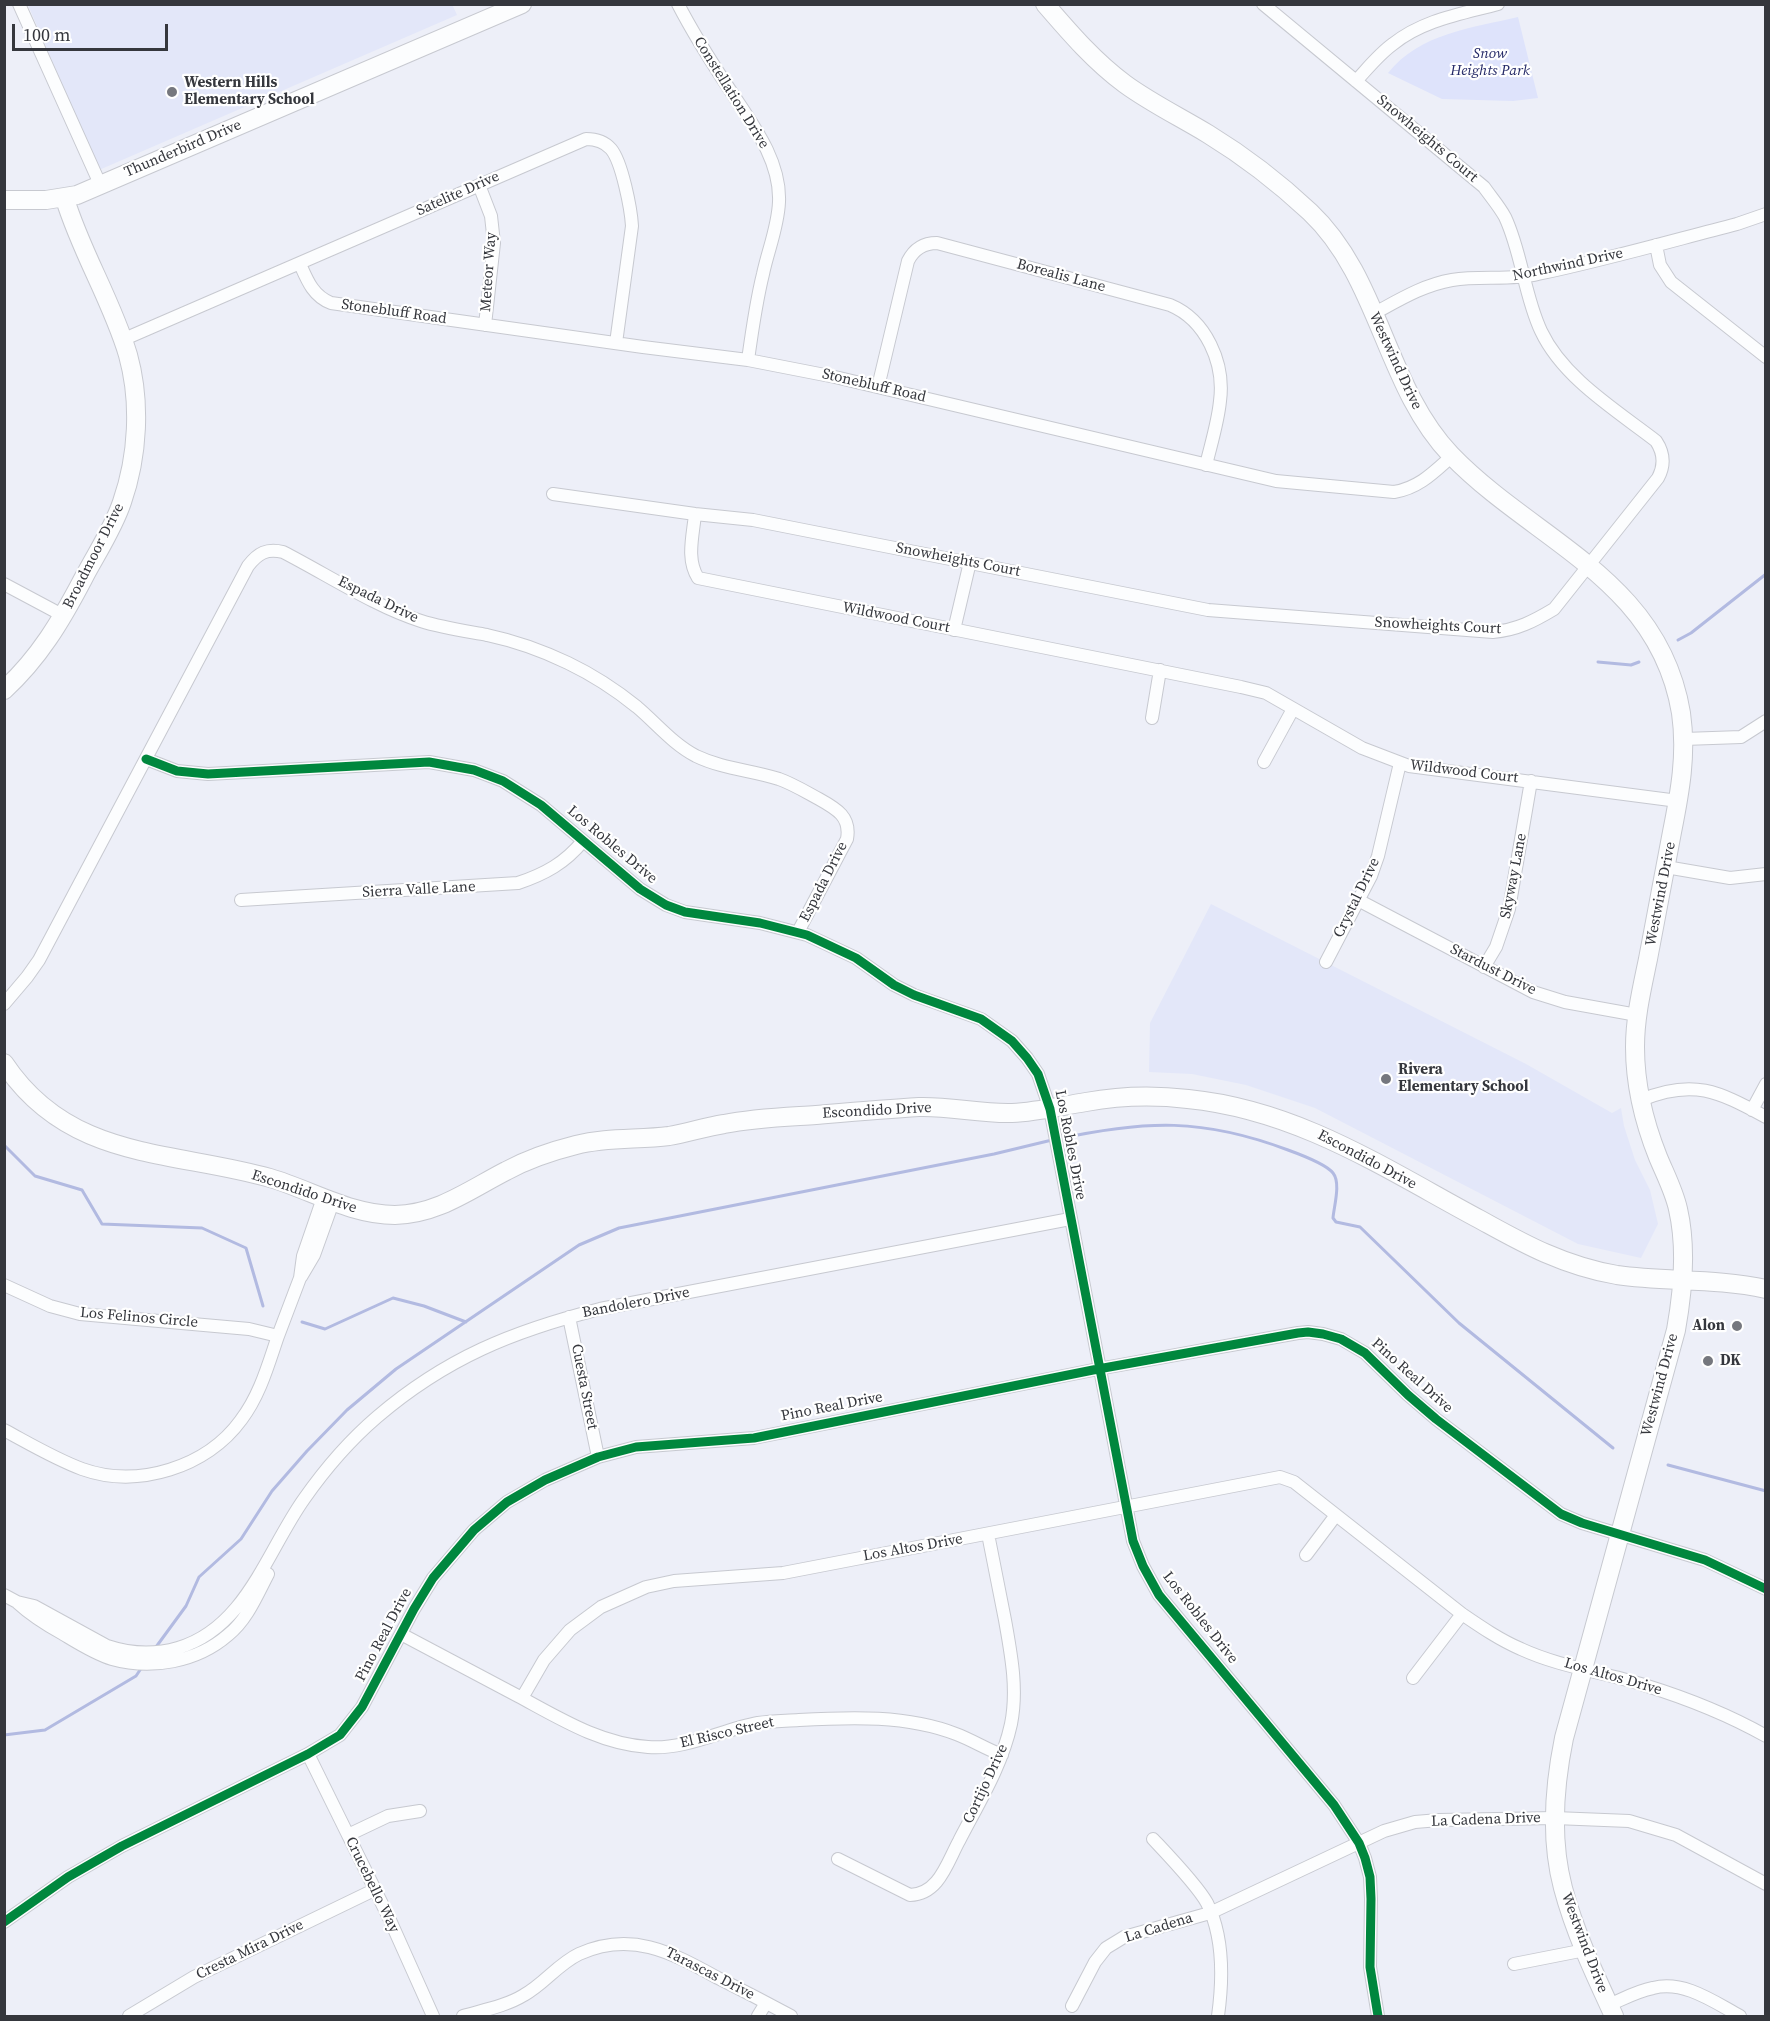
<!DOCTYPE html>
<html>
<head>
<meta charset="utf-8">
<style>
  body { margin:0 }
  #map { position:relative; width:1770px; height:2021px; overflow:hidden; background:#edeff8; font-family:"Source Serif 4",serif }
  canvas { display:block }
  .frame { position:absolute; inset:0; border:6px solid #35373d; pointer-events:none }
  .scale { position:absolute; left:12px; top:24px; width:156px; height:27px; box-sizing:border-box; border:3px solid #35373d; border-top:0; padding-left:8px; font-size:18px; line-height:21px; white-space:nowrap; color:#35373d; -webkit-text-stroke:4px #fff; paint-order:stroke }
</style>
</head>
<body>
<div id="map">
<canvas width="1770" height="2021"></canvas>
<div class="frame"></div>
<div class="scale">100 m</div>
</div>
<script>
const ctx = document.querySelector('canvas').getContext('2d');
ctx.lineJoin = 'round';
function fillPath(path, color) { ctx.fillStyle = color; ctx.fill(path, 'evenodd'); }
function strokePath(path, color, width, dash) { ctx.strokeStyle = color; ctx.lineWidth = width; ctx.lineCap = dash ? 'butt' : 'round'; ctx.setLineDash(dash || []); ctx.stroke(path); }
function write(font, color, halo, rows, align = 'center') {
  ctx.font = font + ' "Source Serif 4",serif'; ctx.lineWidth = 4.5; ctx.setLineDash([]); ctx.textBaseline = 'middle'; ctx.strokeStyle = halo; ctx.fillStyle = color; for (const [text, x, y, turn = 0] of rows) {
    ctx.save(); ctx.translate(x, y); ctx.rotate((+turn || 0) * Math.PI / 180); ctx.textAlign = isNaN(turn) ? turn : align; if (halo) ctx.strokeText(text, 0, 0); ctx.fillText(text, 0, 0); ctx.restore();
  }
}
fillPath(new Path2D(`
  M 452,4 L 457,15 L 99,170 L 28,5 Z
  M 1211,904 L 1526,1064 L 1612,1113 L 1621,1108 L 1624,1126 L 1635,1160 L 1650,1190 L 1658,1224 L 1641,1258 L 1578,1244 L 1315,1108 L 1246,1085 L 1192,1074 L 1149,1072 L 1150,1023 Z`), '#e3e7f9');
fillPath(new Path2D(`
  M 1518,17 L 1538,98 L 1513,101 L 1442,99 L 1388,73 C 1420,33 1472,28 1518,17 Z`), '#dee3fb');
strokePath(new Path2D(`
  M 1678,640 L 1691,633 L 1766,574
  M 1598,662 L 1631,665 L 1639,662
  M 1058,1139 C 1146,1120 1203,1118 1288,1150 C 1299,1154 1326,1164 1333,1173 C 1341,1183 1334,1206 1333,1218 L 1336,1222 L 1360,1227 L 1459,1323 L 1613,1448
  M 4,1145 L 35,1176 L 82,1190 L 102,1224 L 202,1228 L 246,1248 L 263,1306
  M 302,1322 L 325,1329 L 393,1298 L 424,1306 L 466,1322
  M 1668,1465 L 1766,1491
  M 156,1647 L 186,1606 L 199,1577 L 241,1539 L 272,1491 L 307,1451 L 347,1410 L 396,1369 L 579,1245 L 619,1228 L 994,1154 L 1052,1140
  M 4,1735 L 45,1730 L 136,1676 L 142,1667`), '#b2bae1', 3);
const street = new Path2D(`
  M 19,4 L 100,184
  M 678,4 C 693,33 710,60 728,87 C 750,121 781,159 779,202 C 778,227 768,250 763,274 C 756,302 752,331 748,360
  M 1356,81 C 1368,68 1379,54 1393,44 C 1423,20 1461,14 1498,4
  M 479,185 L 491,216 L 494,243 L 485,325
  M 1656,245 L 1660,265 L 1671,282 L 1766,357
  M 300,264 C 307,280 313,296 331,303 L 643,347 L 748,360 L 835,377 L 1276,481 L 1394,492 C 1419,488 1434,472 1452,456
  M 1373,314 C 1399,300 1423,285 1452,280 C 1481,275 1510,281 1538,274 C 1605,260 1671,241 1737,224 L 1766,214
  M 122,340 L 586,139 C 595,139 604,141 611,149 C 622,162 631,209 632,226 L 616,343
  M 878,387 L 908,261 C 914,249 923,243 937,243 L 1170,305 C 1206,320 1225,363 1220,401 C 1218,422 1211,444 1206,465
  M 553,494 L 695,514 L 753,520 L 1208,610 L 1493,632 C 1517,630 1534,621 1554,609 L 1658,478 C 1665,465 1664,453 1656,441 C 1616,410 1563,378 1541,331 C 1524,295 1522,253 1505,217 C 1499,206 1491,197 1484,187 L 1263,4
  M 695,514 C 693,536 686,559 698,578 L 1241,687 L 1266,693 L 1362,748 L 1409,766 L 1678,801
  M 4,584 L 64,616
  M 954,630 L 970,562
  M 1152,718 L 1160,670
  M 1684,739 L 1741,737 L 1766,721
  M 146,759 L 177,771 L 208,774 L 429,762 L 474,770 L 503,781 L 541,805 L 640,889 L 666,905 L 685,912 L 760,923 L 807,935 L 856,958 L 894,985 L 914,995 L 981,1019 L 1012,1041 L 1027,1058 L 1038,1074 L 1050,1109 L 1133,1541 L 1143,1566 L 1159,1595 L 1334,1805 L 1359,1843 L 1365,1858 L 1370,1877 L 1371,1899 L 1370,1967 L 1378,2016
  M 1264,762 L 1293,709
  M 1666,867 L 1730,878 L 1766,874
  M 241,900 L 518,883 C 545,874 565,863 583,841
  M 1358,900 L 1533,992 L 1565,1002 L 1637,1015
  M 1326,962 L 1371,876 L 1378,856 L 1400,763
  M 1484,967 L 1496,947 L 1509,909 L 1531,781
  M 4,1004 L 27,977 L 39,960 L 248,566 C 258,553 267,548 283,552 C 326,574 376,607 421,621 C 443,628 465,631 487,635 C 515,641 543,651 568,663 C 593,675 616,690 637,707 C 657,724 673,744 696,756 C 723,769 751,770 779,779 C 793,784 806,792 819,799 C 837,809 851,817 847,839 L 798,932
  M 1641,1100 C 1694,1078 1719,1092 1766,1117
  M 1752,1110 L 1766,1084
  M 301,1277 L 314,1255 L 333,1202
  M 4,1285 L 50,1306 L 80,1314 L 249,1329 L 278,1336 C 268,1365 260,1395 241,1420 C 207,1467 138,1489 82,1469 C 55,1459 30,1444 4,1430
  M 569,1317 L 598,1457
  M 278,1336 L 300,1278 L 303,1256 L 323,1198
  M 1306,1555 L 1336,1515
  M 4,1595 L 17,1602 L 34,1606 L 107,1646 C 131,1654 154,1655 178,1648 C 246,1628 267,1551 304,1499 C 325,1469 349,1441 377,1417 C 446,1358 513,1331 600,1309 L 1070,1219
  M 18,1603 C 32,1616 47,1625 63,1634 C 78,1643 95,1654 112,1659 C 151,1670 197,1662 228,1635 C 247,1620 257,1595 268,1574
  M 401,1634 C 440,1655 479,1675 518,1696 C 559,1718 600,1744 648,1747 C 686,1750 721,1730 758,1723 C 772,1721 785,1721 799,1720 C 851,1717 907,1715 956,1734 C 972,1740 986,1749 1002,1755
  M 1413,1678 L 1462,1614
  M 522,1698 L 544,1660 L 570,1630 L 601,1607 L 646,1587 L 674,1581 L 783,1573 L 1280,1477 L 1294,1482 L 1462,1614 C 1481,1627 1500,1640 1521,1649 C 1560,1667 1603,1672 1644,1685 C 1686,1698 1727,1714 1766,1736
  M 308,1754 L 390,1920 L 433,2016
  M 348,1835 L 388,1816 L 420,1811
  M 1153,1839 C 1168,1855 1197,1885 1207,1903 C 1224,1937 1223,1980 1218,2016
  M 838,1859 L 910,1895 C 939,1894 947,1863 959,1841 C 978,1804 1002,1766 1011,1724 C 1018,1689 1011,1654 1005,1620 C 999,1591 994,1563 988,1534
  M 4,1922 L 68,1877 L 122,1846 L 308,1754 L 340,1735 L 362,1707 L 414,1609 L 433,1578 L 474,1530 L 507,1502 L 545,1480 L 598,1457 L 636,1447 L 754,1438 L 1098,1369 L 1298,1333 L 1308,1332 L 1323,1334 L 1341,1339 L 1365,1353 L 1408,1395 L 1436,1419 L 1561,1514 L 1582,1523 L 1705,1560 L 1766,1589
  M 1514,1964 L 1585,1950
  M 1609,2005 C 1623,1999 1637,1991 1653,1988 C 1684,1980 1714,2002 1740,2016
  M 1072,2006 L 1095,1962 L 1106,1948 L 1124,1937 L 1210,1913 L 1384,1831 L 1415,1822 L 1439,1820 L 1555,1818 L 1629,1821 L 1676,1835 L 1766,1884
  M 129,2016 L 194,1977 L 374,1890
  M 463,2016 C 484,2010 506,2006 524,1995 C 544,1984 558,1964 579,1954 C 632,1930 672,1953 718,1978 C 742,1990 767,2003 791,2016
  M 758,2016 L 766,2003`);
const secondary = new Path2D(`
  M 1045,4 C 1070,33 1094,61 1125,84 C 1151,103 1180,117 1208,134 C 1244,156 1279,183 1310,212 C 1380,278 1385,386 1451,455 C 1534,541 1659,579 1681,713 C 1687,754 1680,792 1672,832 C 1664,875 1656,917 1648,959 C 1642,988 1635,1017 1635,1047 C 1635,1084 1644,1122 1658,1157 C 1665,1174 1674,1191 1678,1209 C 1687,1248 1683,1291 1676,1330 L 1564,1738 C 1554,1787 1550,1839 1563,1888 C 1575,1933 1595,1975 1614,2016
  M 4,200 L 46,200 L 77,195 L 522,4
  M 4,690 C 39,658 61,621 83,579 C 96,554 113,529 122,502 C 138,456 141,402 128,355 C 112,301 81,252 65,199
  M 4,1063 C 69,1161 171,1150 270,1178 C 311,1190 351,1215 395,1215 C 438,1214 469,1190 506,1171 C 528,1159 552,1151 576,1145 C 607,1137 638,1140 669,1136 C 687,1133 705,1127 724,1124 C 754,1118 786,1117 816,1115 C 851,1112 885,1109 919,1107 C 950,1106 981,1114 1012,1113 C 1037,1112 1061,1106 1086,1102 C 1119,1096 1154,1095 1188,1099 C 1298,1110 1384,1168 1479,1219 C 1501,1231 1522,1243 1545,1253 C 1568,1263 1593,1271 1617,1275 C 1666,1282 1716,1278 1766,1289`);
strokePath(street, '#c7c9d0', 14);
strokePath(secondary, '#c7c9d0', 20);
strokePath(street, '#fcfdfe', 12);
strokePath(secondary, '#fcfdfe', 18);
strokePath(new Path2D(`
  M 146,759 L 177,771 L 208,774 L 429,762 L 474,770 L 503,781 L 541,805 L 640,889 L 666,905 L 685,912 L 760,923 L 807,935 L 856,958 L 894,985 L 914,995 L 981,1019 L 1012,1041 L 1027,1058 L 1038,1074 L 1050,1109 L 1133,1541 L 1143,1566 L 1159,1595 L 1334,1805 L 1359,1843 L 1365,1858 L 1370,1877 L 1371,1899 L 1370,1967 L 1378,2016
  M 4,1922 L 68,1877 L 122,1846 L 308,1754 L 340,1735 L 362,1707 L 414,1609 L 433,1578 L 474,1530 L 507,1502 L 545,1480 L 598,1457 L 636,1447 L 754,1438 L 1098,1369 L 1298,1333 L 1308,1332 L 1323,1334 L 1341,1339 L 1365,1353 L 1408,1395 L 1436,1419 L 1561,1514 L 1582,1523 L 1705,1560 L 1766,1589`), '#00873e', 9);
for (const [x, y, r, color] of [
  [172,92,6,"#75777e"],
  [1386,1079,6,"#75777e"],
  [1737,1326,6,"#75777e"],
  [1708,1361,6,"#75777e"]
]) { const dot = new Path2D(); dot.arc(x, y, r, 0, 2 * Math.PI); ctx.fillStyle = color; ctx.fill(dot); strokePath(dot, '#fff', 2); }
write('italic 15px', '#242967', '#fff', [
  ["Snow",1490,54],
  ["Heights Park",1490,71]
]);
write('bold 15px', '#35373d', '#fff', [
  ["Western Hills",184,83],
  ["Elementary School",184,100],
  ["Rivera",1398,1070],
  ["Elementary School",1398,1087],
  ["Alon",1725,1326,"right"],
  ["DK",1720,1361]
], 'left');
write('15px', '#35373d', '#fff', [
  ["Constellation Drive",731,93,58],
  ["Snowheights Court",1427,139,40],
  ["Thunderbird Drive",183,149,-23],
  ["Satelite Drive",458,194,-24],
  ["Northwind Drive",1568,265,-12],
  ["Meteor Way",489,272,-86],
  ["Borealis Lane",1061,276,15],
  ["Stonebluff Road",394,312,8],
  ["Westwind Drive",1395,361,65],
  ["Stonebluff Road",874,386,13],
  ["Broadmoor Drive",94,556,-63],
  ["Snowheights Court",958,560,11],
  ["Espada Drive",378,600,26],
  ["Wildwood Court",896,618,11],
  ["Snowheights Court",1438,626,3],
  ["Wildwood Court",1464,772,7],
  ["Los Robles Drive",612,845,40],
  ["Skyway Lane",1514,876,-79],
  ["Espada Drive",824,882,-63],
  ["Sierra Valle Lane",419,890,-3],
  ["Westwind Drive",1661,894,-79],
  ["Crystal Drive",1357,898,-64],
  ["Stardust Drive",1493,970,27],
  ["Escondido Drive",877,1111,-3],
  ["Los Robles Drive",1070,1145,79],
  ["Escondido Drive",1367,1160,28],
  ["Escondido Drive",304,1192,18],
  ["Bandolero Drive",636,1303,-11],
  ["Los Felinos Circle",139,1318,5],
  ["Pino Real Drive",1412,1376,42],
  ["Westwind Drive",1660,1385,-75],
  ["Cuesta Street",584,1387,79],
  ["Pino Real Drive",832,1407,-11],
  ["Los Altos Drive",913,1548,-10],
  ["Los Robles Drive",1200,1618,52],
  ["Pino Real Drive",384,1635,-62],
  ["Los Altos Drive",1613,1677,16],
  ["El Risco Street",727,1733,-13],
  ["Cortijo Drive",986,1784,-65],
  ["La Cadena Drive",1486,1820,-2],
  ["Crucebello Way",372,1885,64],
  ["La Cadena",1159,1928,-17],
  ["Westwind Drive",1584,1943,69],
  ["Cresta Mira Drive",250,1950,-26],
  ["Tarascas Drive",710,1974,27]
]);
</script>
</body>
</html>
